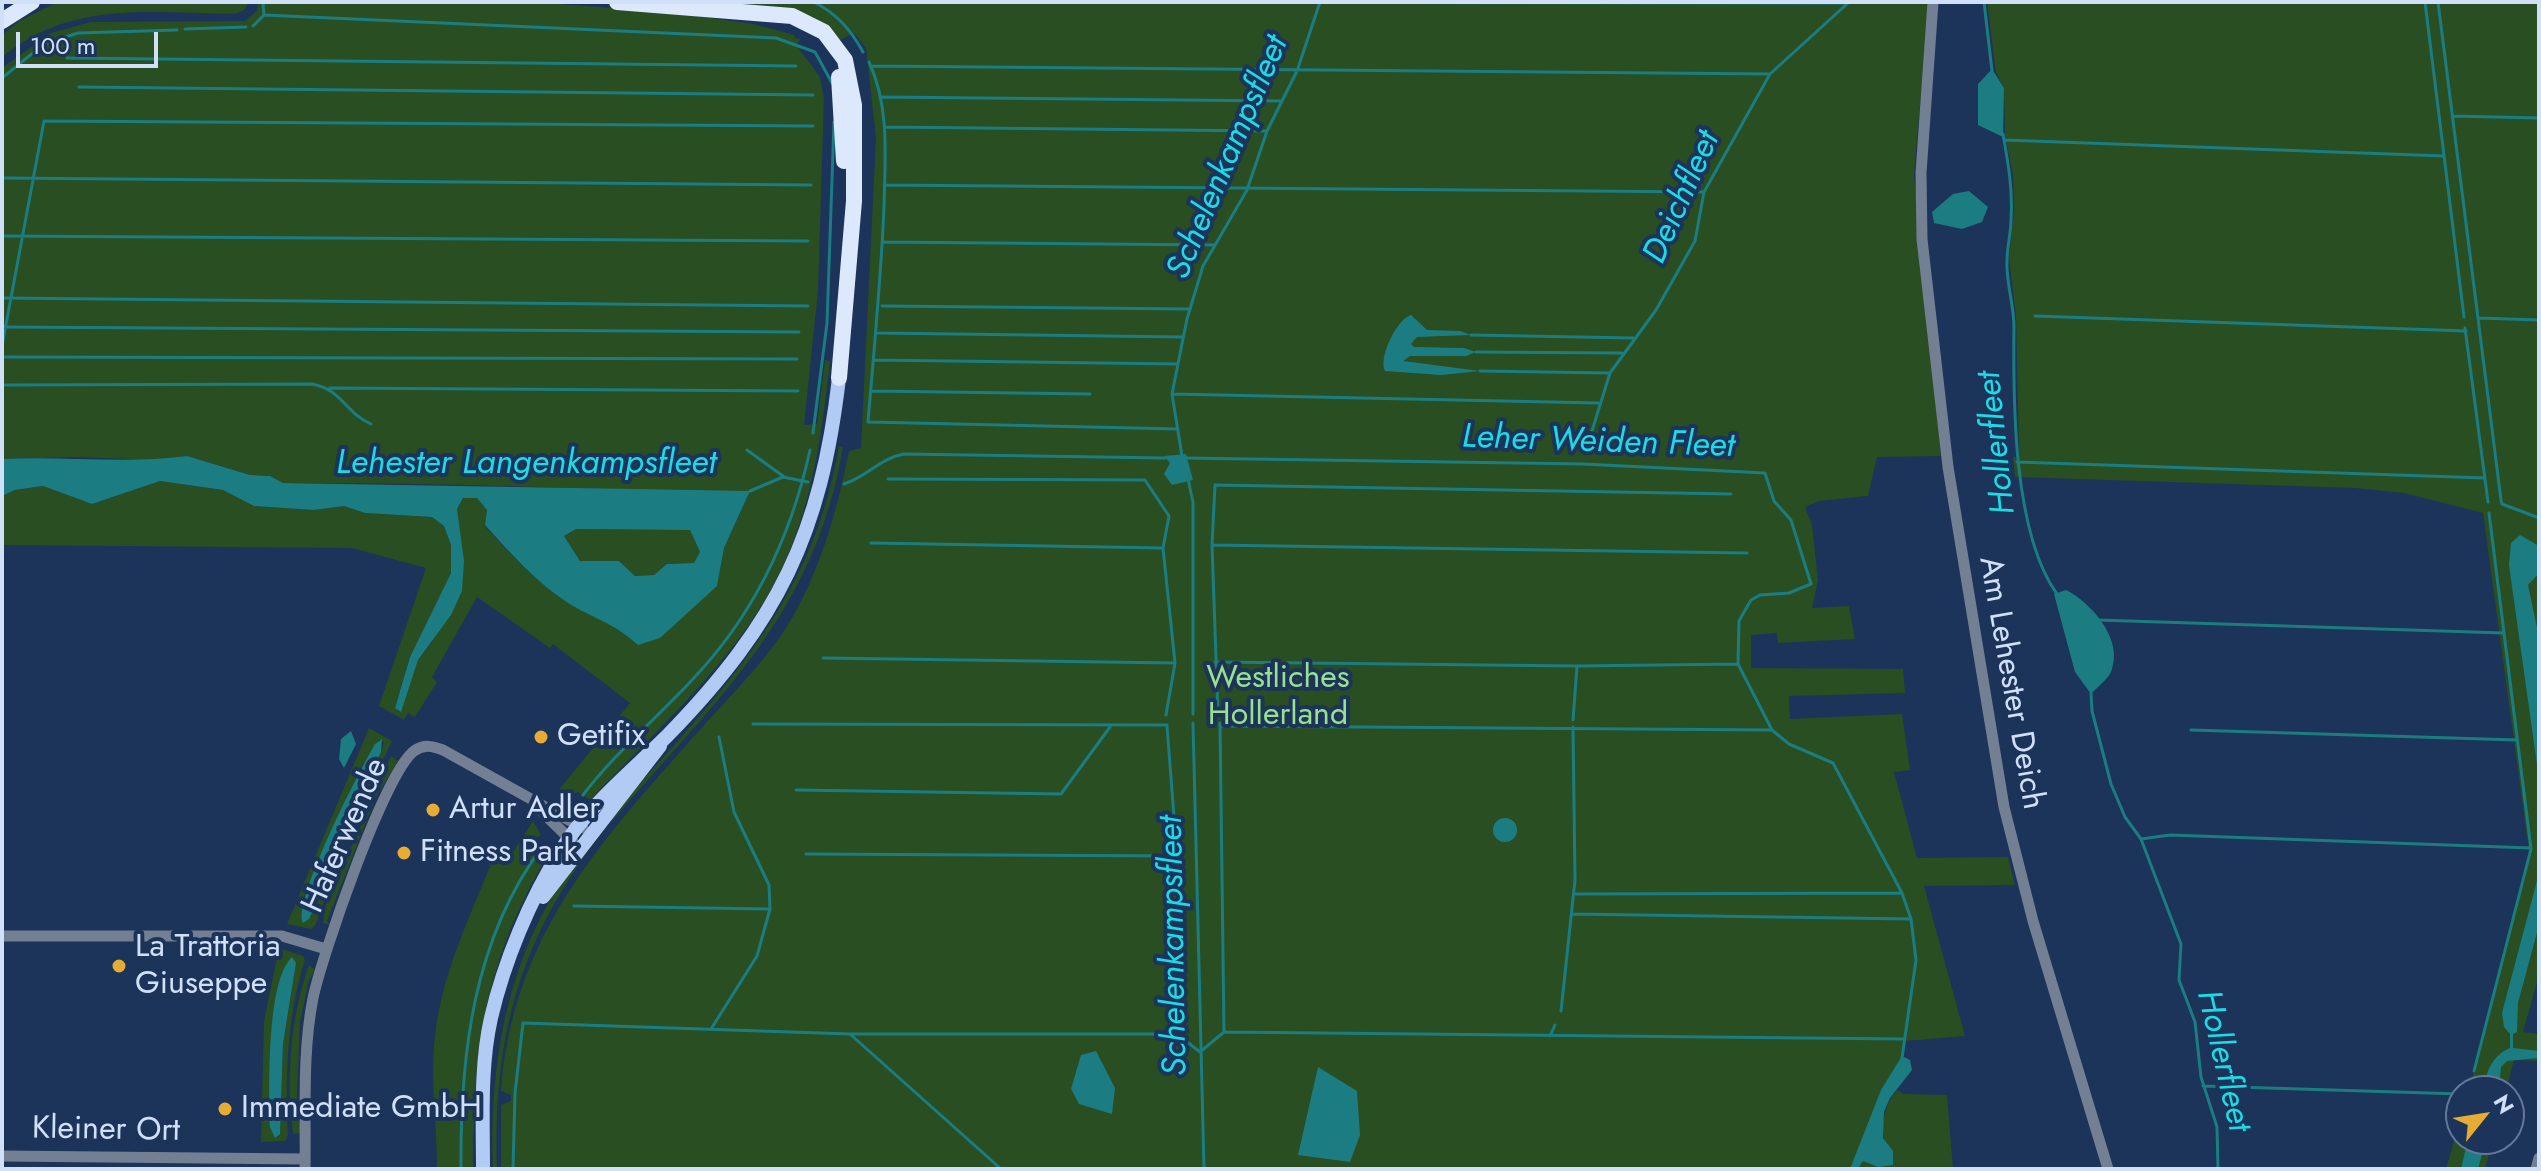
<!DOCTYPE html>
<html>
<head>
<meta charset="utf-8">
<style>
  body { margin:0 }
  #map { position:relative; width:2541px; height:1171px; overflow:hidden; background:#1c335a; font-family:Jost,sans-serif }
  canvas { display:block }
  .frame { position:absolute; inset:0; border:4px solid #d1e0f9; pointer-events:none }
  .north { position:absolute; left:2445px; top:1075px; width:80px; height:80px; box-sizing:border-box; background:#1c335a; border:2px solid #64789a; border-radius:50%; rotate:60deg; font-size:22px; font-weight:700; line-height:32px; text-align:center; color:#d1e0f9 }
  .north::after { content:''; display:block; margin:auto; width:28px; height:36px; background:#e7ac36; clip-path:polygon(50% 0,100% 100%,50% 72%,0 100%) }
  .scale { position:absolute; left:16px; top:32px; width:142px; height:36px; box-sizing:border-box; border:4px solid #d1e0f9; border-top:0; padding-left:10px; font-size:24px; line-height:28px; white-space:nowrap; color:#d1e0f9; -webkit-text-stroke:6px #1c335a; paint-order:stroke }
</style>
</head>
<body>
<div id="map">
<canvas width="2541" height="1171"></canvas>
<div class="frame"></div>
<div class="north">N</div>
<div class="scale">100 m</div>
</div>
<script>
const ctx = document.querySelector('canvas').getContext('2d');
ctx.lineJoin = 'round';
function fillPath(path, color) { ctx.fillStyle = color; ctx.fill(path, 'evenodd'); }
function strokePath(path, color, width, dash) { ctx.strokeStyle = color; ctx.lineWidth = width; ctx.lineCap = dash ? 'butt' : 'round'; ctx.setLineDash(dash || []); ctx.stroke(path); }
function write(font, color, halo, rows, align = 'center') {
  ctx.font = font + ' Jost,sans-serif'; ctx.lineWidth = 8; ctx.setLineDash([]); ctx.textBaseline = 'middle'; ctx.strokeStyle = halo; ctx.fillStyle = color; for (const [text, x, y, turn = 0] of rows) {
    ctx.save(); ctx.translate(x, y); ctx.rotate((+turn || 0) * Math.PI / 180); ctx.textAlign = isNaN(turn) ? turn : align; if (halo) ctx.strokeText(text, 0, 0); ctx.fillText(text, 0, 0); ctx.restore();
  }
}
fillPath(new Path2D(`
  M 58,2 L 249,2 L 244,10 L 235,14 C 149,13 72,0 2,57 L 2,35 L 19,21 Z
  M 258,2 L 530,2 L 669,12 L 753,24 L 795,35 L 794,38 L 800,39 L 797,46 L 820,77 L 824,99 L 818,291 L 804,425 L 817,424 L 825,360 L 830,361 C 822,434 812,511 777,578 C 734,663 655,731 590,800 L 578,792 L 567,797 L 557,792 L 630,703 L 553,644 L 550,648 L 477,597 L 432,677 L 437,682 L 415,717 L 408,713 L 404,720 L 379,706 L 426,568 L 352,548 L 2,545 L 2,496 L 15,490 L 43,486 L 92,504 L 160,481 L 223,490 L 254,506 L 314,510 L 344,506 L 365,513 L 432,517 L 444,526 L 451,545 L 451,573 L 410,657 L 395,707 L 400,712 L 418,660 L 432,642 L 463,576 L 457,509 L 463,498 L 477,498 L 487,510 L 485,526 C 509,553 537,583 568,603 C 595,619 613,622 638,645 L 717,586 L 724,548 L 748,496 C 592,487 438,483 282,483 L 270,476 L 250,475 L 187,456 L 156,460 L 73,457 L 2,459 L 2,68 L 51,33 L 91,22 L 245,21 L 257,11 Z
  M 718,2 L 1929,2 L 1914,174 L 1941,456 L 1877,457 L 1868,496 L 1819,501 L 1805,507 L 1812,525 L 1818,580 L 1812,608 L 1849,606 L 1855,639 L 1778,643 L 1777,633 L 1751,635 L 1751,668 L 1903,669 L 1905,693 L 1789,696 L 1790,719 L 1902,714 L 1910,770 L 1894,772 L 1917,858 L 2008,857 L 2015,885 L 1924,886 L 1965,1036 L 1904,1041 L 1901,1065 L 1853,1169 L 501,1169 L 501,1105 L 511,1101 L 511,1095 L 501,1091 C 513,931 605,837 705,724 C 737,689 773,653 796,611 C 823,561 838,506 849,451 L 861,448 L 876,138 L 866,48 L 854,33 L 840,40 C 808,5 762,6 718,2 Z
  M 1987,2 L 2539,2 L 2539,975 L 2523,1032 L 2539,1034 L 2539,1061 L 2514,1060 L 2506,1091 L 2469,1091 L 2529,851 L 2483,513 L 2404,493 L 2355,488 L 2015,477 L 2013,457 L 2019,457 L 2016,317 L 2009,258 L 2014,210 L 2013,175 L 2005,135 L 2004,88 L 1996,73 Z
  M 839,446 L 843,447 C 815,614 717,699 612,821 L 609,819 C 714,697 811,611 839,446 Z
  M 576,529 L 690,530 L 700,552 L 695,563 L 667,564 L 654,575 L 635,576 L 619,561 L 580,561 L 564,536 Z
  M 369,728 L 392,741 L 346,838 L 316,924 L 311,929 L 287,924 ZM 379,740 L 384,742 L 381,752 L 316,904 L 302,901 L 360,770 Z
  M 391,756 L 398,761 L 376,797 L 327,921 L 330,925 L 323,923 L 325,907 Z
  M 533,821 L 541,835 L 535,838 L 536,845 L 548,855 C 484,963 474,1046 473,1169 L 437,1169 C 437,1122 429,1075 436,1028 C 444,970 471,914 493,859 L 504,866 Z
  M 605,828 C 521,937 493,1031 497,1169 L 493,1169 C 489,1070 505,970 559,885 C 572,865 590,846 605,828 Z
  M 279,948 L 303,956 L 305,960 C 287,1016 285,1076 288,1135 L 285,1141 L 261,1142 L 264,1021 ZM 296,963 L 283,1044 L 280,1134 L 270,1127 L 274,1012 Z
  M 309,965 L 315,970 L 309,980 L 300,1022 L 296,1118 L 301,1123 L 301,1133 L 293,1134 C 286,1078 290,1018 309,965 Z
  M 1897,1090 L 1903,1094 L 1947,1095 L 1953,1169 L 1858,1169 L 1863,1161 L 1878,1167 L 1887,1148 C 1879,1129 1884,1105 1897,1090 Z
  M 2461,1117 L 2461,1139 L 2493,1139 L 2485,1169 L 2446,1169 Z`), '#294e22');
fillPath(new Path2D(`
  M 1992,69 L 2004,88 L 2003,137 L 1978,125 L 1978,84 Z
  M 1969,191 L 1988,207 L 1982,222 L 1962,229 L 1934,223 L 1932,212 L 1953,194 Z
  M 1411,315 L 1427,330 L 1460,331 L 1471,335 L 1417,337 L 1411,344 L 1414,347 L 1464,348 L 1476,352 L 1466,356 L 1410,356 L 1403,361 L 1480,371 L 1441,375 L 1385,371 C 1378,358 1397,319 1411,315 Z
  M 1186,454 L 1193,480 L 1172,485 L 1164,474 L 1170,463 L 1164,456 Z
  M 187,456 L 250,475 L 270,476 L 283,483 L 750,491 L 724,548 L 717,586 L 660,638 L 638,645 C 611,621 596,620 568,603 C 537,583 509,552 485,525 L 487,510 L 477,498 L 463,498 L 457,509 L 464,561 L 462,591 L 451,615 L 418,660 L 401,712 L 395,708 L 410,657 L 451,573 L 451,545 L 444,526 L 432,517 L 365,513 L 344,506 L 314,510 L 254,506 L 223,490 L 160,481 L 92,504 L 43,486 L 15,490 L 2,496 L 2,459 C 63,456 127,464 187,456 ZM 576,529 L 690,530 L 700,552 L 694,563 L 667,564 L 654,575 L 635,576 L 619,561 L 580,561 L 564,536 Z
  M 2520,535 L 2539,546 L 2539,573 L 2528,585 L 2539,637 L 2539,779 L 2509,565 L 2511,543 Z
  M 2066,590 C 2090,602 2123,638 2112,669 C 2110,678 2097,687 2091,694 L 2075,672 L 2054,594 Z
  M 351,731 L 356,744 L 344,768 L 339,759 L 341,739 Z
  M 382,739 L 381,752 L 316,904 L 309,919 L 303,923 C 292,901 360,769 375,744 Z
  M1493 830a12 12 0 1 1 24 0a12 12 0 1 1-24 0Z
  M 2539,873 L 2539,925 L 2518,1003 L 2517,1032 L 2513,1034 L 2513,1048 L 2539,1051 L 2539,1058 L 2507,1061 L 2501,1067 L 2499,1091 L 2482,1091 C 2488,1071 2490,1057 2510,1048 L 2510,1034 L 2504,1027 L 2502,1013 Z
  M 292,957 L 296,963 L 283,1044 L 280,1134 L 275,1138 L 270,1127 C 269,1091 266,981 292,957 Z
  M 1096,1051 L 1115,1088 L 1112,1114 L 1079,1104 L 1071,1089 L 1081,1055 Z
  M 1902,1056 L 1910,1060 L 1912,1070 L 1890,1098 L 1884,1112 L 1883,1138 L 1893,1151 L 1893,1165 L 1878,1167 L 1863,1161 L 1858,1169 L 1850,1169 L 1881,1090 Z
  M 1318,1067 L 1357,1091 L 1360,1135 L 1350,1162 L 1298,1155 Z
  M 2468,1139 L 2486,1139 L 2478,1169 L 2461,1169 Z`), '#1b7d82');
strokePath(new Path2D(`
  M 814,2 C 837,14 851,30 863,52
  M 934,2 L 1848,3
  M 1984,2 L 1992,71
  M 2425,2 L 2464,317
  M 2438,2 L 2501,500 L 2502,504 L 2539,518
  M 264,15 L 776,38 L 815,52 L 832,83
  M 253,26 L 264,15 L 263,2
  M 185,29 L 246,27
  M 67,58 L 796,66
  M 869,62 C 890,107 885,158 884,207 C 881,279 874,350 868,422 L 1178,429
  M 871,66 L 1770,74
  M 2,78 L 44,44 L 78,33 L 177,30
  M 79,87 L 813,95
  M 882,97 L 1282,101
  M 2452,116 L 2539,118
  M 885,127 L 1265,131
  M 2003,134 C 2008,162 2013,190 2011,219 C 2011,233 2007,247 2007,261 C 2006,283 2014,305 2014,327 C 2013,401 2013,533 2057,594
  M 2004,140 L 2444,156
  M 2,178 L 811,185
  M 884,185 L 1704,192
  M 2,236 L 808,241
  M 883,242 L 1215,245
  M 2,298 L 808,306
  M 882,306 L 1190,309
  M 2035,316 L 2466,331
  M 2479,318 L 2539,320
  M 2,327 L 799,332
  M 2465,328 L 2488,502
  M 877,333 L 1183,337
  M 1471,335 L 1633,338
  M 2,346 L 44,121 L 813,126
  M 1476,352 L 1622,353
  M 2,357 L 797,359
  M 874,360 L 1178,364
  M 1480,371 L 1610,373
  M 2,385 L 312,384 C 343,390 344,412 371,424
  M 330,388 L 798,391
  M 871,391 L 1090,394
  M 1172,394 L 1598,403
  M 813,433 L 827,323 L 834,122
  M 1591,434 L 1610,373 L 1656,310 L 1695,241 L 1704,192 L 1770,74 L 1848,3
  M 747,450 L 783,476
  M 1182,456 L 1172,394 L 1187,319 L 1203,266 L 1247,190 L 1267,131 L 1297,71 L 1320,2
  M 1184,458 L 1583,464 L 1765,473 L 1774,501 L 1791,520 L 1811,584 L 1789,593 L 1760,595 L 1751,600 L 1739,621 L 1738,664 L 1772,730 L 1789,744 L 1833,763 L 1902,893 L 1911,919 L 1916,960 L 1902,1058
  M 2017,462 L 2485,478
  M 888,479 L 1145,480 L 1169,516 L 1163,548 L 1175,663 L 1166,715
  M 1188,479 L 1193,502 L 1193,714
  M 844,484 C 867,477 880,458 904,454 L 1165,458
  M 750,491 L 783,477 L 808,482
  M 871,543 L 1163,548
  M 1212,545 L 1747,553
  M 2097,620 L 2504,633
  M 823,658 L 1175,663
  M 1215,662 L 1577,666 L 1738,664
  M 2091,693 L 2092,711 L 2111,784 L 2125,817 L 2141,839 L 2181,944 L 2179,980 L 2195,1022 L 2201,1077 L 2217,1127 L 2218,1169
  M 1218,715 L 1212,545 L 1215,485 L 1731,494
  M 1573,720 L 1577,666
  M 1193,723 L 1204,1169
  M 1220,723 L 1224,1032
  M 753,724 L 1167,725
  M 1167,726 L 1177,856 L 1177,1034
  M 1221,726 L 1772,730
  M 2191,730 L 2517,740
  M 796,790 L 1061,794 L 1110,727
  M 583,795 C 615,753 656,719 692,680 C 754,615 791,537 810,450
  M 2141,839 L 2170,835 L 2531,848
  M 806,854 L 1177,856
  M 1574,894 L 1902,893
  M 574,906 L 770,909
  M 1572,914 L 1911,919
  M 1561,1011 L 1575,880 L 1573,727
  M 711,1029 L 757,956 L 770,909 L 769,885 L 734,812 L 719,737
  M 850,1034 L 1001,1169
  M 1550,1036 L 1555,1025
  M 2474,1071 L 2531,849 L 2489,513
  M 2203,1086 L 2461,1094
  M 461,1169 C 460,1056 473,940 542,847
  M 513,1169 L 515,1093 L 523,1023 L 850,1034 L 1177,1034 L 1200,1052 L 1224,1032 L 1903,1039`), '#1b7d82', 3);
strokePath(new Path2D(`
  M 1933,2 L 1921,173 L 1922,239 L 1948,467 L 2004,807 L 2033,921 L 2108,1169
  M 534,804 L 573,842
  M 2,936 L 282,936 L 326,949
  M 2,1156 L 305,1159
  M 305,1169 C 306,1112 302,1054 313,998 C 322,956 384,774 414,751 C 424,744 432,746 443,750 L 583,828
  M 2536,1169 L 2539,1158`), '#737f93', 11);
strokePath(new Path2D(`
  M 543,897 L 660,746
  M 483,1169 C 483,1119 480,1067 491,1018 C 504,962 530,899 561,850 C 589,805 631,772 668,735 C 778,622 821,534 839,378`), '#b2cbf4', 14);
strokePath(new Path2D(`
  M 617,2 L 792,16 L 824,32 L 845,60 L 854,105 L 854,201 L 839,378
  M 2,21 L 32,2
  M 839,77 L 844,161`), '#dce8fc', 16);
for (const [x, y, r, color] of [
  [541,737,8,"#e7ac36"],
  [433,810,8,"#e7ac36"],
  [404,853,8,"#e7ac36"],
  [119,966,8,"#e7ac36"],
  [225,1109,8,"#e7ac36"]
]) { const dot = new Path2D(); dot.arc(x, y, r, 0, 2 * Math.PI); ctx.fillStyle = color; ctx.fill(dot); strokePath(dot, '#1c335a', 3); }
write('32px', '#9ae18c', '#1c335a', [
  ["Westliches",1278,679],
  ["Hollerland",1278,716]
]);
write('32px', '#d1e0f9', '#1c335a', [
  ["Am Lehester Deich",2010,683,80],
  ["Haferwende",346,836,-66],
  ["Kleiner Ort",106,1131,1]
]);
write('32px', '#d1e0f9', '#1c335a', [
  ["Getifix",557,737],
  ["Artur Adler",449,810],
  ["Fitness Park",420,853],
  ["La Trattoria",135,948],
  ["Giuseppe",135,985],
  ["Immediate GmbH",241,1109]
], 'left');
write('italic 34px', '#1bdce6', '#1c335a', [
  ["Schelenkampsfleet",1229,158,-67],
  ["Deichfleet",1683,198,-66],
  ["Leher Weiden Fleet",1598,443,2],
  ["Hollerfleet",1998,443,-96],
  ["Lehester Langenkampsfleet",526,465],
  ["Schelenkampsfleet",1175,946,-91],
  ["Hollerfleet",2222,1061,77]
]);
</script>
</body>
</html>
